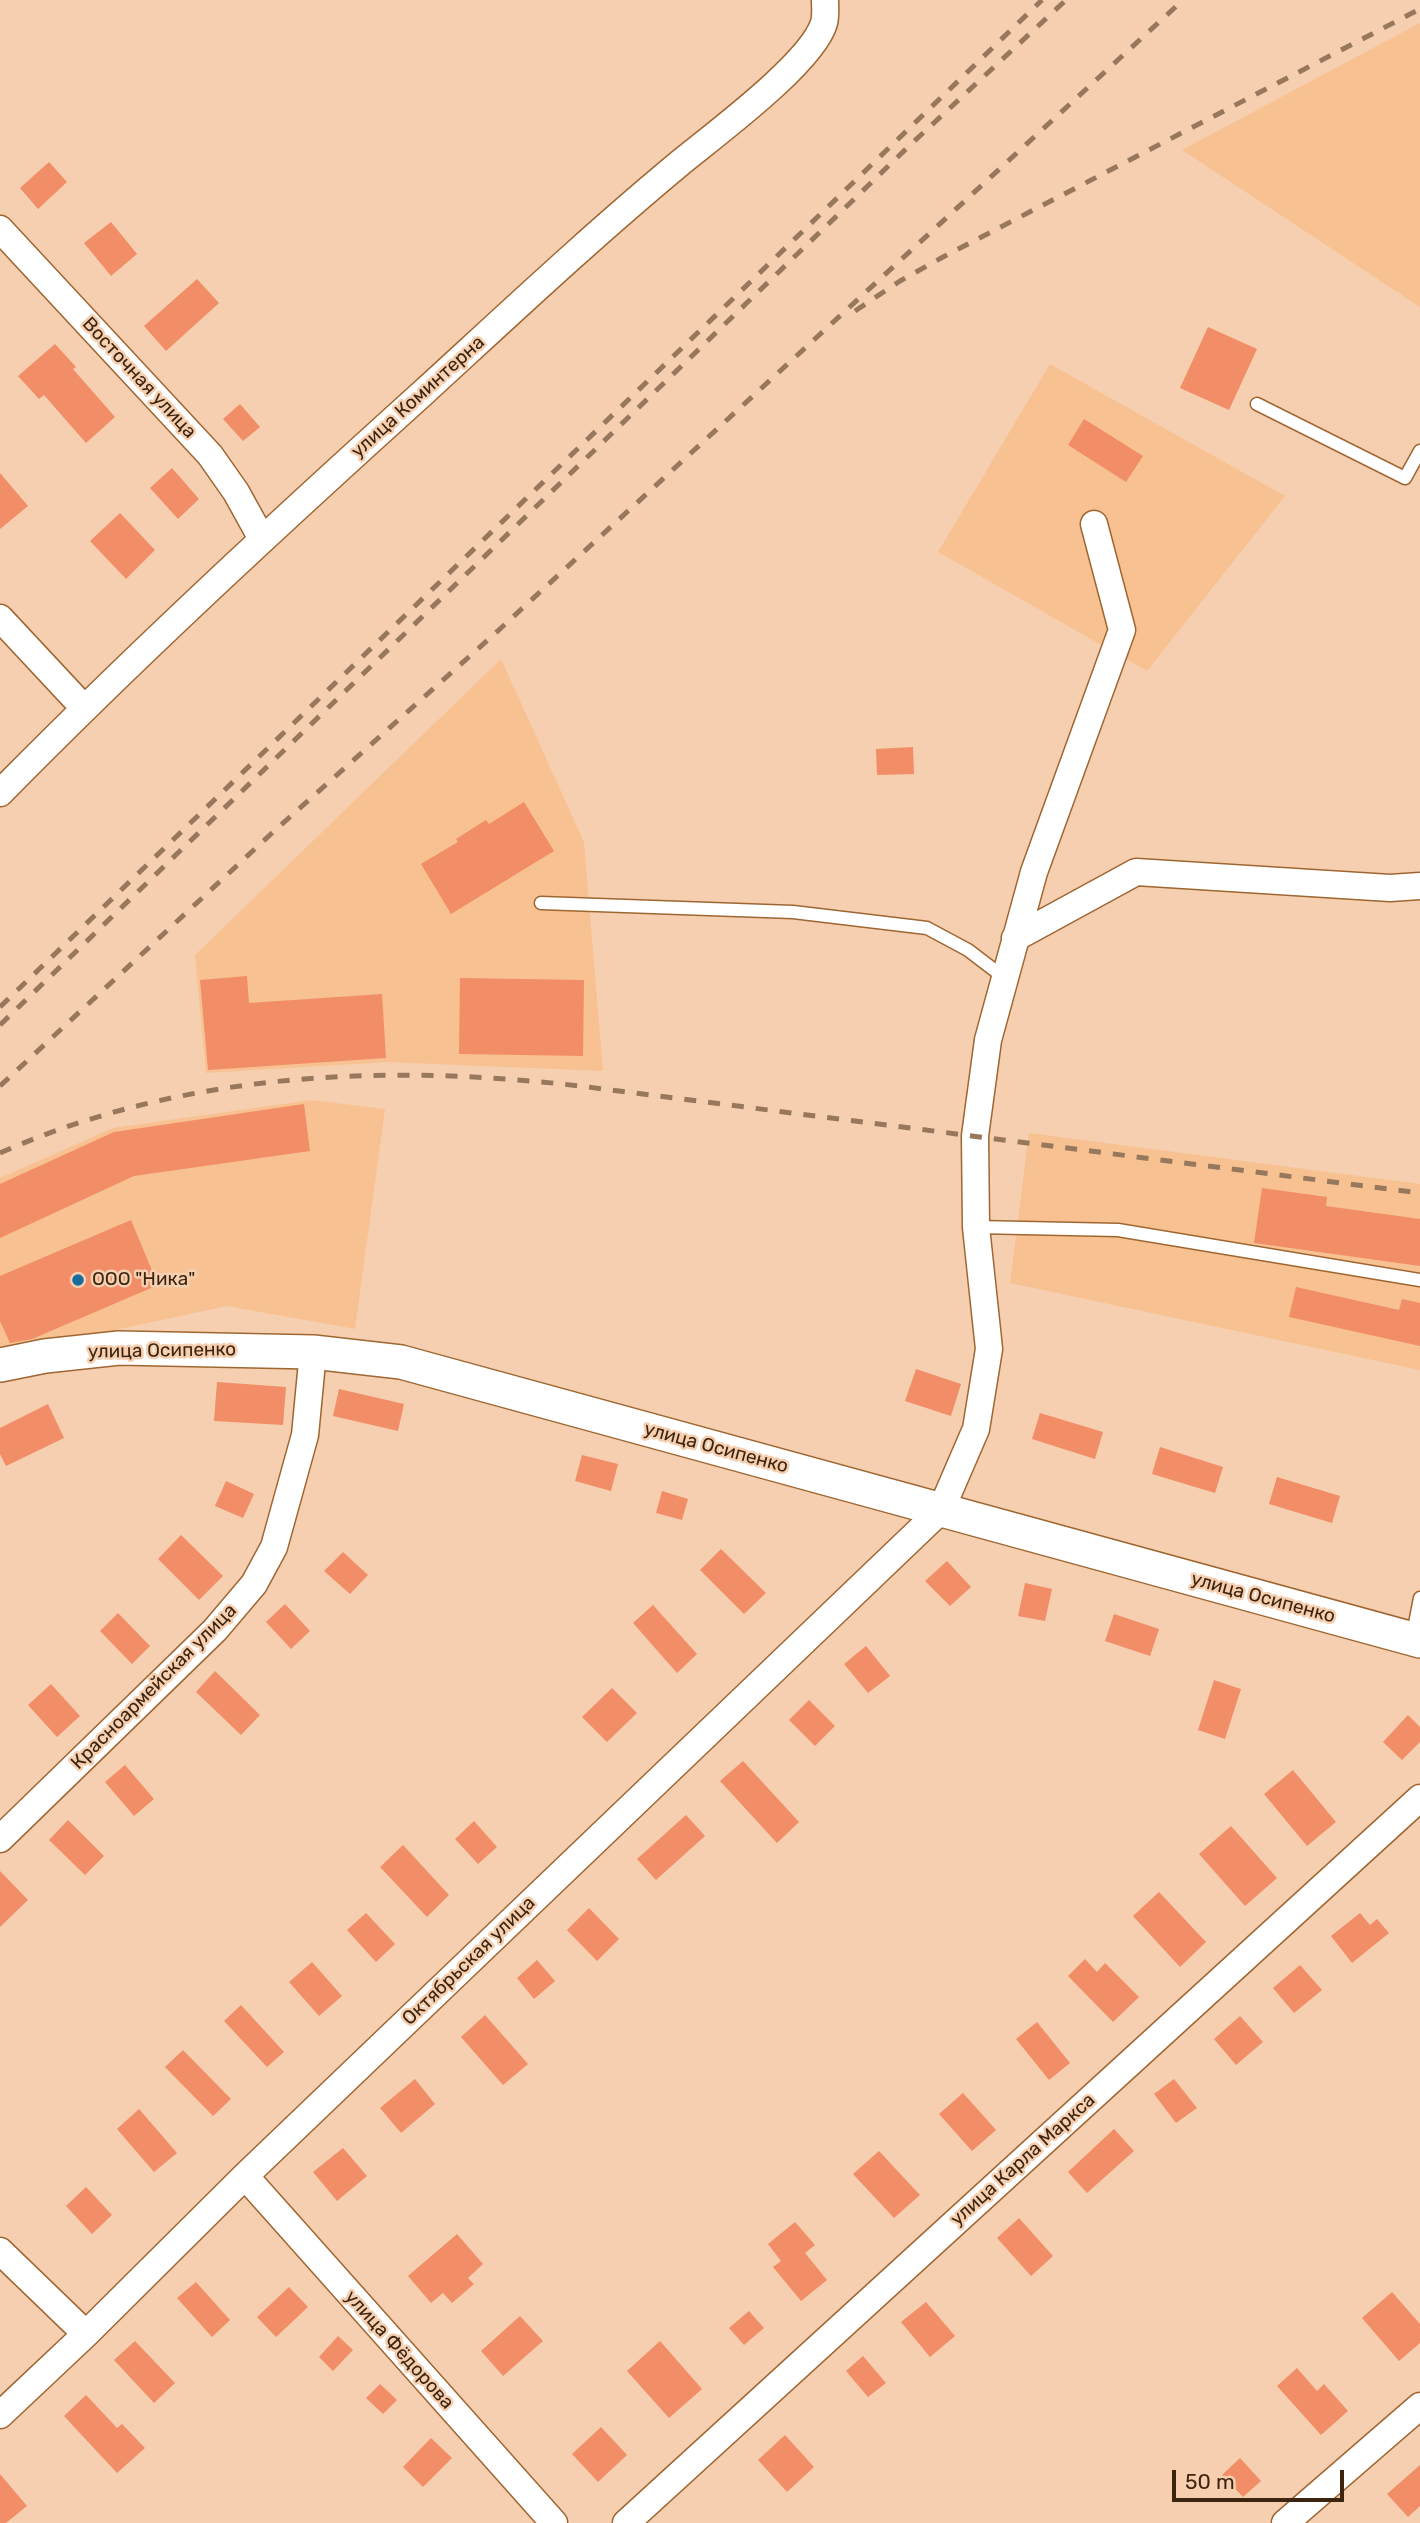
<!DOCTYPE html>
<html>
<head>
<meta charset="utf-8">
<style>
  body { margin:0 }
  #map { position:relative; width:1420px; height:2523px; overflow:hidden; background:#f6cfb0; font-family:Rubik,sans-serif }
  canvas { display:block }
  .scale { position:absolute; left:1172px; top:2470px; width:172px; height:32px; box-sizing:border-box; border:4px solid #3c240e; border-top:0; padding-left:9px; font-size:21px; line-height:24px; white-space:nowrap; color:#3c240e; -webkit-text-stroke:5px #f6cfb0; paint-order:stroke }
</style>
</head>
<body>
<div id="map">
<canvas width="1420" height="2523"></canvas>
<div class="scale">50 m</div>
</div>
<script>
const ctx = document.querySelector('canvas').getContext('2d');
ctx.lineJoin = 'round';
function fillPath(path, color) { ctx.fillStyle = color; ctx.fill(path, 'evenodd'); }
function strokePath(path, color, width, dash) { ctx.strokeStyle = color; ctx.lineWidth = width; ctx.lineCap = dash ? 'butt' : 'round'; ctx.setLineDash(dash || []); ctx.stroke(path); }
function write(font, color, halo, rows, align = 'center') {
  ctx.font = font + ' Rubik,sans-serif'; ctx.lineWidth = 5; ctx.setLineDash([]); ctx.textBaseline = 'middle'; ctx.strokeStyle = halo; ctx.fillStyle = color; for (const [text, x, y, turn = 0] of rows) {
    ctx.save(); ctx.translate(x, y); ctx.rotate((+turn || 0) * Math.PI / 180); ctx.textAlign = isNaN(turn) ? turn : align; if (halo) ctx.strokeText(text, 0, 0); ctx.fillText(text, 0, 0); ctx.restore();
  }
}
fillPath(new Path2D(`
  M 1420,23 L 1420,307 L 1182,150 Z
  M 1050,364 L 1285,496 L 1147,671 L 938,552 Z
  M 501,659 L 584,842 L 603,1071 L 386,1062 L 206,1073 L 195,955 Z
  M 311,1100 L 385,1109 L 355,1329 L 227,1306 L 13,1352 L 0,1349 L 0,1178 L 113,1128 Z
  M 1029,1133 L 1420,1184 L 1420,1370 L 1010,1283 Z`), '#f8c192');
fillPath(new Path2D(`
  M 49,162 L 67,182 L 38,209 L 20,188 Z
  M 111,222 L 137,254 L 111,276 L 84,243 Z
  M 197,279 L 219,303 L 166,351 L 144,326 Z
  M 1208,327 L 1257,349 L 1229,410 L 1180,388 Z
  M 55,344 L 76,367 L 73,369 L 115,417 L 86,443 L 44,395 L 39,399 L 18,376 Z
  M 240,404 L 260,427 L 243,441 L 223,419 Z
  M 1084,419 L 1143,456 L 1126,482 L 1068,445 Z
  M 172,468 L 199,499 L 178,519 L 150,488 Z
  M 0,473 L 28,506 L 0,529 Z
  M 120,513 L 155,550 L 126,579 L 90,541 Z
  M 913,747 L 914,774 L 877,775 L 876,749 Z
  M 524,802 L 554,851 L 451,914 L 421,864 L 458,842 L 456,839 L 486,820 L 489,824 Z
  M 247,976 L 249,1003 L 382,994 L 386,1058 L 208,1070 L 200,980 Z
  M 460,978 L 584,980 L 583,1056 L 459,1054 Z
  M 304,1104 L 310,1151 L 134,1176 L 0,1238 L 0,1184 L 114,1132 Z
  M 1262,1188 L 1327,1197 L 1326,1206 L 1420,1219 L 1420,1266 L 1254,1243 Z
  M 131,1220 L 158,1285 L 32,1339 L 10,1343 L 0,1321 L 0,1276 Z
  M 1296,1287 L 1399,1310 L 1402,1299 L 1420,1303 L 1420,1346 L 1289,1317 Z
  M 916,1369 L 961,1384 L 951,1416 L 905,1401 Z
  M 217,1382 L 286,1387 L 283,1425 L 214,1421 Z
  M 339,1389 L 404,1404 L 398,1431 L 333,1416 Z
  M 48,1404 L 64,1438 L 6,1466 L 0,1454 L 0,1428 Z
  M 1040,1413 L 1103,1432 L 1095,1459 L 1032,1439 Z
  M 1160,1447 L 1223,1467 L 1215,1493 L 1152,1474 Z
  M 582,1455 L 618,1464 L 611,1491 L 575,1481 Z
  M 1277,1477 L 1340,1496 L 1332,1523 L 1269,1504 Z
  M 226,1481 L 254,1494 L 243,1518 L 215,1506 Z
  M 662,1491 L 688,1499 L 682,1520 L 656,1513 Z
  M 181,1535 L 223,1576 L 199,1600 L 158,1559 Z
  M 721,1549 L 766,1593 L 744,1614 L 700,1570 Z
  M 343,1552 L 368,1575 L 350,1594 L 324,1571 Z
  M 947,1561 L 971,1587 L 950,1606 L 925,1581 Z
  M 1025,1583 L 1052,1589 L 1045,1621 L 1018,1616 Z
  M 285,1604 L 310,1631 L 291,1649 L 266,1622 Z
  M 653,1605 L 697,1654 L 677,1673 L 633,1623 Z
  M 118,1613 L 150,1646 L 132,1664 L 100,1631 Z
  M 1114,1614 L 1159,1629 L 1150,1656 L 1105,1641 Z
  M 866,1646 L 890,1676 L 868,1693 L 844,1664 Z
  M 215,1671 L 260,1715 L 241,1735 L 196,1692 Z
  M 1214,1680 L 1241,1689 L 1225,1739 L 1198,1730 Z
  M 51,1684 L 80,1716 L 57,1737 L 28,1705 Z
  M 612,1688 L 637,1713 L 607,1742 L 582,1717 Z
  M 809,1700 L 835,1726 L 815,1746 L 789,1720 Z
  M 1408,1715 L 1420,1727 L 1420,1742 L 1402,1760 L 1383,1742 Z
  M 743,1761 L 799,1822 L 777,1843 L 720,1781 Z
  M 125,1765 L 154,1799 L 134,1816 L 105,1782 Z
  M 1293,1770 L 1336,1822 L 1307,1846 L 1264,1794 Z
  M 686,1815 L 705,1836 L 656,1880 L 637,1859 Z
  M 68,1820 L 104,1856 L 85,1875 L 49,1840 Z
  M 474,1821 L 497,1847 L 478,1864 L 455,1839 Z
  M 1231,1826 L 1277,1878 L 1245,1906 L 1199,1854 Z
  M 403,1845 L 449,1895 L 427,1917 L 380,1867 Z
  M 0,1871 L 28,1900 L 0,1927 Z
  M 1159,1892 L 1206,1942 L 1180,1967 L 1133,1916 Z
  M 589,1908 L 619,1939 L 597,1961 L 567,1930 Z
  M 366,1913 L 395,1944 L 376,1962 L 347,1930 Z
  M 1360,1913 L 1370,1925 L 1377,1919 L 1389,1933 L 1352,1963 L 1331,1936 Z
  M 1085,1959 L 1097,1972 L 1105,1963 L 1139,1997 L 1113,2022 L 1068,1976 Z
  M 537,1960 L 555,1981 L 534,1999 L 517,1978 Z
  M 312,1962 L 342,1996 L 319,2016 L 289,1982 Z
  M 1300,1965 L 1322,1990 L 1294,2013 L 1273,1988 Z
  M 241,2005 L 284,2052 L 267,2067 L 224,2021 Z
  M 485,2015 L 528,2064 L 503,2085 L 461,2037 Z
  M 1240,2016 L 1263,2042 L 1236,2065 L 1214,2039 Z
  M 1037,2022 L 1070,2063 L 1049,2080 L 1016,2039 Z
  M 183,2050 L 231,2099 L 213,2116 L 165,2067 Z
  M 415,2079 L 435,2104 L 401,2133 L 380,2108 Z
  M 1174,2079 L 1197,2108 L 1176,2123 L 1154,2094 Z
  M 963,2093 L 996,2130 L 972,2151 L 939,2114 Z
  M 139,2109 L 177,2153 L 154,2172 L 117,2129 Z
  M 1114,2129 L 1134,2151 L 1087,2193 L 1068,2172 Z
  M 343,2148 L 367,2176 L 337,2201 L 313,2172 Z
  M 879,2151 L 920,2195 L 894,2218 L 853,2174 Z
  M 86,2187 L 112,2215 L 92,2234 L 66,2206 Z
  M 1019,2218 L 1053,2256 L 1031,2276 L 997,2238 Z
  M 795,2222 L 815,2245 L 805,2253 L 827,2280 L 801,2301 L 773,2267 L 781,2261 L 768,2244 Z
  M 457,2234 L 483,2264 L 468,2278 L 474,2284 L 452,2303 L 443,2293 L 431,2303 L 408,2276 Z
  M 196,2282 L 230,2320 L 212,2337 L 177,2298 Z
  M 289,2287 L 308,2307 L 276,2337 L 257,2317 Z
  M 1392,2292 L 1420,2324 L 1420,2343 L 1399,2361 L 1362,2318 Z
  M 926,2302 L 955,2336 L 930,2357 L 901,2322 Z
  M 749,2311 L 764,2328 L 744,2345 L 729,2328 Z
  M 520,2316 L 543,2341 L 503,2376 L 481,2351 Z
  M 338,2336 L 353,2350 L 333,2371 L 319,2357 Z
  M 135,2341 L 175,2383 L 154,2403 L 114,2360 Z
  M 660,2341 L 702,2389 L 669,2418 L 627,2371 Z
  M 863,2356 L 886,2383 L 868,2397 L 846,2371 Z
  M 1297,2368 L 1317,2391 L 1324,2384 L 1348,2411 L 1321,2435 L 1277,2386 Z
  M 380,2384 L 397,2400 L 383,2414 L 366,2398 Z
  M 86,2395 L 117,2428 L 122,2424 L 145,2448 L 117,2473 L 64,2416 Z
  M 601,2427 L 627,2455 L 598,2482 L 572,2454 Z
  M 785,2435 L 814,2467 L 787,2492 L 758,2460 Z
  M 431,2438 L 452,2458 L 423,2487 L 403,2467 Z
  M 1240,2458 L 1261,2481 L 1243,2497 L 1222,2475 Z
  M 1420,2465 L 1420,2506 L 1408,2517 L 1387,2494 Z
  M 0,2474 L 27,2506 L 6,2523 L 0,2523 Z`), '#f18d67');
const service = new Path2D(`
  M 1257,404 L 1405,478 L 1420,451
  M 541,903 L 793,912 L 927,928 L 968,950 L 1006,979
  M 976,1227 L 1118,1230 L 1420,1280
  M 1412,1639 L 1420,1598`);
const minor = new Path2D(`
  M 0,229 L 210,455 L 236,492 L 262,539
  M 0,618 L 84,708
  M 0,793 C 137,654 280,522 425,391 C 509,314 592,236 680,163 C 714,135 812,63 824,23 C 826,16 825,7 825,0
  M 1015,938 L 1136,872 L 1390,888 L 1420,886
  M 0,1839 L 215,1630 L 254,1584 L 274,1547 L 305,1435 L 313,1352
  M 245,2176 L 554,2523
  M 0,2251 L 86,2334
  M 0,2415 L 86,2334 L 245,2176 L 941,1510 L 976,1429 L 989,1349 L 976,1227 L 975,1136 L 988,1040 L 1034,872 L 1122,630 L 1094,524
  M 626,2523 L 1420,1798
  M 1285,2523 L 1420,2406`);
const tertiary = new Path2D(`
  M 0,1365 L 45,1356 L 119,1348 L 313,1352 L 401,1362 L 1420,1641`);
strokePath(service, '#9f6631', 15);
strokePath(minor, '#9f6631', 29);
strokePath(tertiary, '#9f6631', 36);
strokePath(service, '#fff', 12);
strokePath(minor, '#fff', 26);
strokePath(tertiary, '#fff', 33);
strokePath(new Path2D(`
  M 855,311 L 900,281 L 943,257 L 1420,9
  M 0,1007 L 1042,0
  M 0,1025 L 908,147 L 1066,0
  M 0,1086 L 272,833 L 489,639 L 1183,0
  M 0,1153 C 185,1071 390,1063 588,1087 L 1420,1193`), '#97785d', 5, [12, 12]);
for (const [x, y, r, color] of [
  [78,1280,7,"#1a6c9d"]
]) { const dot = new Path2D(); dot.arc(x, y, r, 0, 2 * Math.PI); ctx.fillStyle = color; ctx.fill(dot); strokePath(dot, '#f6cfb0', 2.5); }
write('19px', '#3c240e', '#f6cfb0', [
  ["Восточная улица",139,378,47],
  ["улица Коминтерна",418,397,-42],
  ["улица Осипенко",162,1351,-1],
  ["улица Осипенко",716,1448,15],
  ["улица Осипенко",1263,1598,15],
  ["Красноармейская улица",154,1687,-45],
  ["Октябрьская улица",469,1961,-44],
  ["улица Карла Маркса",1023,2160,-42],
  ["улица Фёдорова",399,2350,48]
]);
write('19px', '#3c240e', '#f6cfb0', [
  ["ООО \"Ника\"",92,1280]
], 'left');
</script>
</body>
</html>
